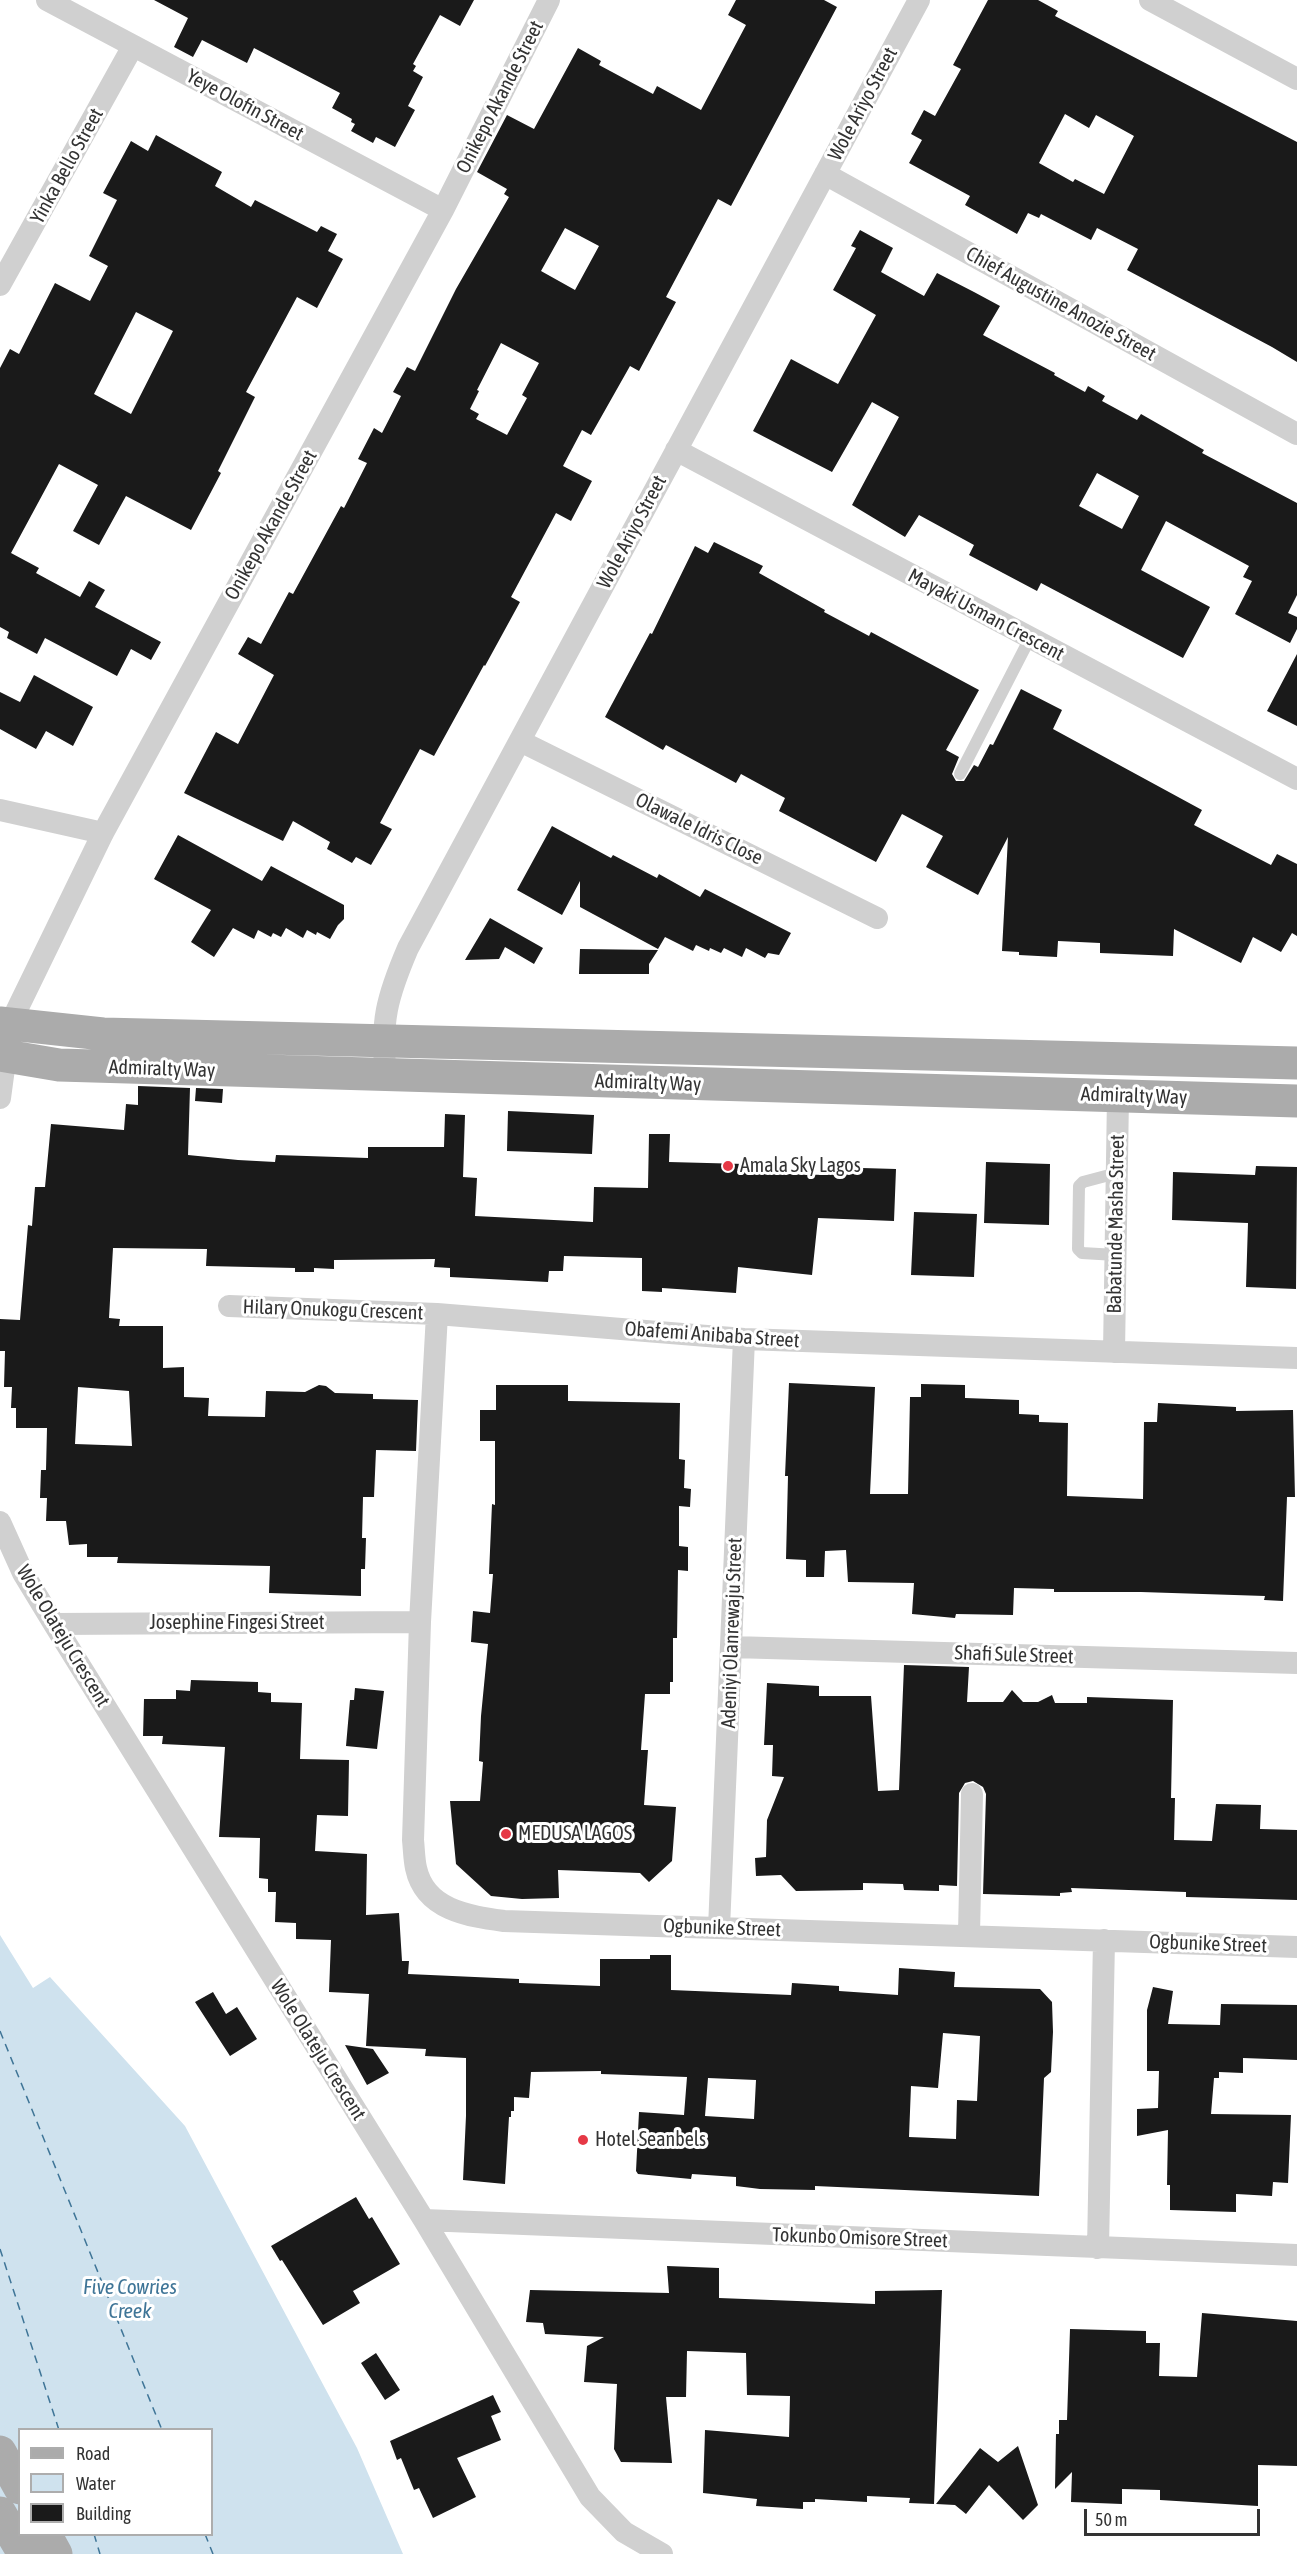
<!DOCTYPE html>
<html>
<head>
<meta charset="utf-8">
<style>
  body { margin:0 }
  #map { position:relative; width:1297px; height:2554px; overflow:hidden; background:#fff; font-family:"Asap Condensed",sans-serif }
  canvas { display:block }
  .legend { position:absolute; left:18px; top:2428px; width:195px; height:108px; box-sizing:border-box; background:#fff; border:2px solid #adadad; margin:0; padding:8px 10px; list-style:none; font-size:18px; color:#333 }
  .legend li { display:flex; align-items:center; gap:12px; height:30px }
  .legend b { width:30px; border:2px solid #adadad }
  .scale { position:absolute; left:1084px; top:2509px; width:176px; height:27px; box-sizing:border-box; border:3px solid #333; border-top:0; padding-left:8px; font-size:18px; line-height:21px; white-space:nowrap; color:#333; -webkit-text-stroke:4px #fff; paint-order:stroke }
</style>
</head>
<body>
<div id="map">
<canvas width="1297" height="2554"></canvas>
<ul class="legend">
<li><b style="height:8px;background:#ababab"></b>Road</li>
<li><b style="height:16px;background:#cfe2ee"></b>Water</li>
<li><b style="height:16px;background:#1a1a1a"></b>Building</li>
</ul>
<div class="scale">50 m</div>
</div>
<script>
const ctx = document.querySelector('canvas').getContext('2d');
ctx.lineJoin = 'round';
function fillPath(path, color) { ctx.fillStyle = color; ctx.fill(path, 'evenodd'); }
function strokePath(path, color, width, dash) { ctx.strokeStyle = color; ctx.lineWidth = width; ctx.lineCap = dash ? 'butt' : 'round'; ctx.setLineDash(dash || []); ctx.stroke(path); }
function write(font, color, halo, rows, align = 'center') {
  ctx.font = font + ' "Asap Condensed",sans-serif'; ctx.lineWidth = 6; ctx.setLineDash([]); ctx.textBaseline = 'middle'; ctx.strokeStyle = halo; ctx.fillStyle = color; for (const [text, x, y, turn = 0] of rows) {
    ctx.save(); ctx.translate(x, y); ctx.rotate((+turn || 0) * Math.PI / 180); ctx.textAlign = isNaN(turn) ? turn : align; if (halo) ctx.strokeText(text, 0, 0); ctx.fillText(text, 0, 0); ctx.restore();
  }
}
fillPath(new Path2D(`
  M 0,1935 L 33,1988 L 50,1977 L 185,2126 L 357,2448 L 403,2554 L 0,2554 ZM 20,2430 L 212,2430 L 212,2534 L 20,2534 Z`), '#cfe2ee');
strokePath(new Path2D(`
  M 0,2031 L 162,2430
  M 0,2249 L 59,2430
  M 94,2534 L 100,2554
  M 205,2534 L 213,2554`), '#3f7597', 1.5, [8, 6]);
fillPath(new Path2D(`
  M 154,0 L 474,0 L 460,26 L 440,15 L 413,64 L 416,66 L 413,71 L 423,77 L 408,106 L 415,110 L 395,147 L 376,137 L 373,143 L 351,131 L 355,124 L 351,122 L 352,119 L 332,108 L 340,93 L 254,48 L 247,63 L 202,40 L 193,57 L 174,47 L 188,18 Z
  M 736,0 L 824,0 L 837,7 L 731,206 L 718,199 L 666,297 L 676,302 L 639,371 L 630,366 L 591,435 L 582,430 L 563,466 L 592,481 L 571,521 L 556,513 L 511,597 L 520,602 L 485,666 L 484,665 L 434,756 L 420,749 L 380,823 L 392,829 L 371,865 L 356,857 L 352,863 L 327,849 L 330,842 L 293,821 L 283,841 L 184,793 L 216,732 L 238,744 L 274,675 L 238,654 L 248,637 L 261,644 L 289,592 L 293,594 L 341,506 L 344,508 L 367,463 L 358,459 L 374,428 L 382,433 L 401,396 L 393,392 L 407,367 L 415,371 L 456,289 L 509,197 L 504,194 L 507,189 L 477,172 L 507,115 L 534,129 L 578,48 L 601,61 L 599,65 L 653,94 L 657,86 L 701,110 L 746,25 L 728,15 ZM 565,228 L 599,246 L 575,290 L 541,271 ZM 501,343 L 539,363 L 522,395 L 527,398 L 507,435 L 476,419 L 479,414 L 470,409 L 479,391 L 477,390 Z
  M 988,0 L 1038,0 L 1058,11 L 1055,16 L 1297,142 L 1297,362 L 1272,347 L 1127,270 L 1138,249 L 1097,228 L 1091,240 L 1041,214 L 1039,218 L 1028,213 L 1017,234 L 965,205 L 970,196 L 909,163 L 922,140 L 911,134 L 924,110 L 935,116 L 961,69 L 953,65 ZM 1065,114 L 1089,128 L 1096,115 L 1134,136 L 1104,194 L 1075,179 L 1073,182 L 1039,163 Z
  M 156,135 L 222,172 L 215,186 L 251,207 L 255,200 L 317,232 L 321,226 L 337,234 L 328,251 L 343,259 L 317,308 L 297,297 L 246,392 L 255,397 L 218,471 L 221,473 L 191,530 L 126,496 L 99,545 L 73,531 L 98,485 L 59,464 L 11,553 L 39,568 L 36,573 L 80,597 L 89,581 L 105,590 L 95,607 L 161,642 L 151,660 L 131,649 L 117,676 L 45,638 L 37,654 L 7,638 L 9,632 L 0,627 L 0,368 L 10,349 L 19,354 L 55,283 L 90,301 L 108,266 L 89,256 L 117,200 L 103,193 L 131,141 L 148,151 ZM 136,312 L 173,331 L 131,414 L 94,394 Z
  M 860,230 L 893,248 L 881,272 L 924,296 L 937,273 L 974,292 L 1000,306 L 983,335 L 1055,373 L 1054,375 L 1085,392 L 1088,386 L 1105,396 L 1102,401 L 1137,420 L 1141,414 L 1204,450 L 1202,453 L 1297,503 L 1297,595 L 1288,613 L 1297,617 L 1297,629 L 1290,643 L 1235,614 L 1252,581 L 1243,577 L 1249,566 L 1166,521 L 1141,570 L 1210,607 L 1183,658 L 1041,583 L 1037,591 L 969,555 L 974,545 L 919,515 L 905,537 L 852,505 L 899,417 L 872,402 L 832,472 L 753,431 L 791,359 L 838,384 L 876,315 L 833,290 L 856,248 L 851,246 ZM 1097,473 L 1139,496 L 1122,529 L 1079,506 Z
  M 714,542 L 763,566 L 759,573 L 825,610 L 824,612 L 869,636 L 871,632 L 979,690 L 946,750 L 959,757 L 952,774 L 956,781 L 964,781 L 974,765 L 978,767 L 990,744 L 993,745 L 1021,689 L 1062,710 L 1053,729 L 1202,810 L 1194,825 L 1271,865 L 1277,854 L 1297,864 L 1297,936 L 1292,933 L 1281,952 L 1253,937 L 1241,963 L 1174,929 L 1173,956 L 1100,953 L 1100,943 L 1058,941 L 1057,957 L 1019,955 L 1019,952 L 1002,951 L 1008,837 L 978,895 L 926,867 L 943,836 L 902,814 L 876,862 L 779,811 L 785,798 L 741,774 L 736,783 L 666,745 L 663,750 L 605,717 L 650,633 L 652,634 L 695,546 L 708,553 Z
  M 1297,654 L 1297,726 L 1267,711 Z
  M 34,675 L 93,707 L 73,746 L 46,731 L 36,749 L 0,729 L 0,692 L 20,702 Z
  M 552,826 L 611,858 L 613,855 L 657,878 L 659,874 L 700,897 L 705,889 L 791,933 L 779,955 L 768,953 L 765,958 L 746,948 L 742,957 L 724,948 L 721,953 L 710,948 L 709,951 L 696,945 L 693,951 L 665,937 L 658,949 L 580,907 L 580,881 L 562,915 L 517,890 Z
  M 178,835 L 262,881 L 271,866 L 344,905 L 344,919 L 338,925 L 330,939 L 317,932 L 316,935 L 307,930 L 303,938 L 286,928 L 281,937 L 273,933 L 271,937 L 258,930 L 254,939 L 233,928 L 214,957 L 191,942 L 211,910 L 154,879 Z
  M 490,918 L 543,948 L 534,964 L 505,947 L 499,959 L 465,960 Z
  M 580,949 L 658,950 L 649,964 L 649,974 L 579,974 Z
  M 138,1086 L 190,1088 L 188,1155 L 238,1160 L 275,1162 L 276,1155 L 368,1158 L 368,1147 L 444,1147 L 445,1114 L 465,1115 L 463,1177 L 477,1178 L 475,1216 L 593,1222 L 594,1187 L 648,1188 L 649,1134 L 670,1134 L 669,1162 L 745,1164 L 745,1173 L 827,1175 L 828,1167 L 896,1169 L 894,1221 L 818,1218 L 812,1275 L 738,1267 L 736,1293 L 662,1288 L 662,1292 L 642,1291 L 642,1258 L 564,1256 L 563,1271 L 549,1271 L 548,1282 L 450,1277 L 450,1268 L 434,1267 L 435,1259 L 334,1260 L 334,1269 L 314,1268 L 314,1272 L 295,1272 L 295,1268 L 206,1266 L 207,1249 L 113,1248 L 109,1318 L 120,1319 L 119,1326 L 163,1326 L 163,1368 L 184,1367 L 184,1397 L 209,1398 L 208,1416 L 265,1417 L 266,1391 L 305,1392 L 319,1385 L 326,1386 L 335,1393 L 373,1394 L 373,1399 L 418,1400 L 416,1451 L 376,1450 L 374,1497 L 363,1497 L 362,1538 L 366,1538 L 365,1569 L 361,1569 L 361,1596 L 269,1593 L 270,1566 L 117,1563 L 118,1557 L 87,1557 L 87,1544 L 69,1545 L 66,1521 L 46,1521 L 47,1498 L 40,1498 L 41,1470 L 46,1470 L 47,1428 L 16,1428 L 16,1408 L 11,1408 L 12,1387 L 4,1387 L 5,1351 L 0,1351 L 0,1319 L 20,1320 L 28,1225 L 32,1226 L 35,1187 L 45,1187 L 51,1124 L 124,1130 L 126,1104 L 138,1105 ZM 78,1387 L 129,1391 L 132,1446 L 75,1444 Z
  M 196,1088 L 223,1089 L 222,1103 L 195,1101 Z
  M 508,1111 L 594,1115 L 592,1154 L 507,1151 Z
  M 986,1162 L 1050,1164 L 1049,1225 L 984,1223 Z
  M 1256,1166 L 1297,1167 L 1296,1289 L 1246,1287 L 1248,1223 L 1172,1220 L 1173,1172 L 1255,1175 Z
  M 914,1212 L 977,1214 L 974,1277 L 911,1275 Z
  M 789,1383 L 875,1387 L 870,1494 L 908,1494 L 910,1397 L 921,1397 L 921,1384 L 965,1385 L 965,1398 L 1019,1400 L 1019,1414 L 1039,1415 L 1039,1422 L 1068,1423 L 1067,1496 L 1143,1499 L 1144,1422 L 1157,1422 L 1158,1403 L 1236,1407 L 1236,1411 L 1293,1410 L 1295,1497 L 1287,1497 L 1283,1601 L 1264,1600 L 1265,1596 L 1141,1592 L 1054,1592 L 1054,1589 L 1014,1588 L 1013,1615 L 956,1614 L 955,1618 L 912,1614 L 914,1583 L 848,1582 L 846,1550 L 825,1551 L 824,1577 L 806,1577 L 806,1560 L 786,1559 L 788,1476 L 785,1476 Z
  M 496,1385 L 568,1385 L 568,1401 L 680,1403 L 679,1459 L 685,1460 L 684,1488 L 691,1489 L 690,1507 L 679,1506 L 679,1546 L 688,1547 L 688,1571 L 678,1570 L 677,1638 L 673,1638 L 673,1682 L 670,1682 L 670,1694 L 645,1694 L 641,1750 L 648,1750 L 644,1805 L 676,1807 L 672,1861 L 649,1882 L 640,1873 L 558,1870 L 559,1898 L 522,1899 L 491,1896 L 456,1864 L 450,1801 L 480,1801 L 483,1762 L 479,1761 L 481,1716 L 488,1644 L 471,1642 L 473,1611 L 490,1613 L 493,1574 L 489,1574 L 492,1504 L 495,1505 L 495,1441 L 480,1441 L 480,1410 L 496,1410 Z
  M 904,1665 L 969,1667 L 967,1702 L 1003,1702 L 1012,1690 L 1023,1702 L 1038,1702 L 1052,1695 L 1055,1703 L 1087,1703 L 1087,1697 L 1173,1700 L 1171,1798 L 1175,1798 L 1174,1840 L 1212,1841 L 1216,1804 L 1261,1805 L 1260,1829 L 1297,1830 L 1297,1900 L 1186,1897 L 1186,1892 L 1071,1888 L 1072,1892 L 1060,1893 L 1060,1896 L 983,1894 L 986,1794 L 983,1787 L 973,1781 L 965,1783 L 959,1793 L 957,1886 L 939,1885 L 939,1891 L 904,1890 L 903,1884 L 863,1883 L 863,1890 L 796,1891 L 781,1875 L 756,1876 L 755,1858 L 766,1857 L 767,1820 L 784,1777 L 772,1776 L 773,1745 L 764,1745 L 767,1683 L 819,1686 L 819,1696 L 871,1696 L 878,1791 L 899,1790 Z
  M 191,1680 L 258,1682 L 258,1692 L 271,1693 L 271,1702 L 302,1703 L 300,1759 L 349,1760 L 348,1816 L 317,1815 L 315,1851 L 367,1854 L 366,1915 L 399,1913 L 402,1961 L 409,1961 L 408,1974 L 519,1979 L 519,1983 L 600,1986 L 600,1959 L 650,1959 L 650,1955 L 671,1955 L 671,1990 L 791,1995 L 792,1983 L 839,1986 L 839,1991 L 898,1995 L 899,1968 L 955,1972 L 954,1987 L 1040,1989 L 1052,2002 L 1053,2032 L 1051,2072 L 1044,2078 L 1039,2196 L 815,2186 L 815,2190 L 760,2189 L 736,2186 L 736,2177 L 692,2174 L 691,2179 L 638,2174 L 636,2171 L 639,2112 L 684,2115 L 687,2077 L 601,2074 L 601,2071 L 531,2072 L 529,2098 L 514,2097 L 514,2111 L 511,2111 L 511,2117 L 509,2117 L 505,2184 L 463,2180 L 466,2116 L 466,2058 L 425,2056 L 426,2049 L 366,2046 L 369,1994 L 329,1992 L 331,1940 L 296,1939 L 296,1923 L 275,1922 L 276,1892 L 268,1892 L 268,1879 L 259,1878 L 260,1838 L 219,1837 L 225,1747 L 162,1744 L 163,1736 L 143,1736 L 144,1699 L 176,1699 L 176,1690 L 190,1691 ZM 943,2033 L 980,2036 L 977,2101 L 957,2100 L 956,2139 L 909,2137 L 911,2086 L 938,2088 ZM 708,2078 L 756,2080 L 754,2119 L 705,2116 Z
  M 355,1688 L 384,1691 L 377,1749 L 346,1746 L 350,1700 L 354,1700 Z
  M 1153,1987 L 1173,1991 L 1168,2024 L 1220,2025 L 1221,2004 L 1297,2005 L 1297,2060 L 1243,2058 L 1243,2073 L 1219,2072 L 1219,2078 L 1214,2078 L 1211,2114 L 1291,2115 L 1288,2183 L 1273,2182 L 1272,2196 L 1236,2194 L 1236,2212 L 1170,2210 L 1170,2185 L 1167,2185 L 1168,2130 L 1137,2136 L 1137,2109 L 1158,2108 L 1159,2071 L 1147,2071 L 1147,2010 Z
  M 213,1992 L 226,2014 L 237,2007 L 257,2039 L 230,2056 L 195,2002 Z
  M 345,2045 L 373,2049 L 389,2073 L 367,2085 Z
  M 356,2197 L 369,2219 L 372,2217 L 400,2264 L 353,2291 L 360,2303 L 323,2325 L 282,2260 L 280,2261 L 271,2246 Z
  M 667,2266 L 719,2268 L 719,2298 L 875,2304 L 875,2291 L 942,2290 L 934,2504 L 909,2503 L 910,2498 L 867,2496 L 867,2502 L 815,2499 L 815,2502 L 803,2502 L 803,2509 L 756,2506 L 757,2499 L 703,2493 L 705,2430 L 789,2437 L 790,2396 L 747,2395 L 746,2353 L 687,2351 L 686,2397 L 666,2397 L 672,2463 L 621,2462 L 614,2449 L 617,2384 L 584,2382 L 587,2346 L 604,2337 L 545,2334 L 543,2323 L 526,2322 L 530,2290 L 669,2293 Z
  M 1202,2313 L 1297,2321 L 1297,2466 L 1258,2465 L 1258,2506 L 1160,2500 L 1160,2490 L 1122,2489 L 1122,2504 L 1071,2502 L 1072,2472 L 1055,2489 L 1056,2434 L 1059,2434 L 1059,2420 L 1067,2420 L 1070,2329 L 1146,2331 L 1146,2343 L 1160,2343 L 1159,2376 L 1197,2377 Z
  M 376,2353 L 400,2390 L 385,2400 L 361,2363 Z
  M 493,2395 L 501,2412 L 491,2416 L 501,2440 L 457,2458 L 476,2497 L 433,2518 L 419,2488 L 414,2490 L 401,2458 L 397,2460 L 390,2441 Z
  M 1018,2446 L 1038,2505 L 1023,2520 L 989,2485 L 966,2514 L 955,2505 L 936,2504 L 980,2448 L 998,2462 Z`), '#1a1a1a');
strokePath(new Path2D(`
  M 960,774 L 1030,638
  M 1116,1255 L 1082,1253 L 1078,1249 L 1079,1186 L 1083,1182 L 1117,1173`), '#d0d0d0', 12);
strokePath(new Path2D(`
  M 47,0 L 443,210
  M 1150,0 L 1297,79
  M 825,174 L 1297,434
  M 0,285 L 133,46
  M 676,450 L 1297,779
  M 520,741 L 877,918
  M 0,810 L 103,833
  M 386,1076 C 380,1022 387,997 408,948 L 919,0
  M 0,1098 L 10,1024 L 103,833 L 443,210 L 549,0
  M 229,1306 L 437,1314
  M 1114,1352 L 1118,1096
  M 1297,1358 L 744,1339 L 437,1314 L 420,1622 L 413,1840 C 414,1849 414,1859 416,1868 C 425,1910 468,1916 504,1921 L 1297,1947
  M 0,1522 L 23,1573 L 54,1624 L 424,2220 L 590,2497 L 624,2532 L 662,2554
  M 54,1624 L 420,1622
  M 732,1647 L 1297,1663
  M 719,1928 L 744,1339
  M 969,1934 L 972,1794
  M 424,2220 L 1297,2255
  M 1098,2248 L 1104,1940`), '#d0d0d0', 22);
strokePath(new Path2D(`
  M 0,1023 L 103,1034 L 1297,1063
  M 0,1055 L 59,1065 L 1297,1101
  M 0,2452 L 20,2488
  M 0,2513 L 24,2554
  M 45,2534 L 56,2554`), '#ababab', 33);
for (const [x, y, r, color] of [
  [728,1166,6,"#e63946"],
  [506,1834,6,"#e63946"],
  [583,2140,6,"#e63946"]
]) { const dot = new Path2D(); dot.arc(x, y, r, 0, 2 * Math.PI); ctx.fillStyle = color; ctx.fill(dot); strokePath(dot, '#fff', 2); }
write('20px', '#333', '#fff', [
  ["Onikepo Akande Street",500,97,-63],
  ["Wole Ariyo Street",863,104,-62],
  ["Yeye Olofin Street",245,105,28],
  ["Yinka Bello Street",67,166,-61],
  ["Chief Augustine Anozie Street",1061,304,29],
  ["Onikepo Akande Street",271,525,-61],
  ["Wole Ariyo Street",632,532,-62],
  ["Mayaki Usman Crescent",986,615,28],
  ["Olawale Idris Close",699,829,26],
  ["Admiralty Way",162,1069,2],
  ["Admiralty Way",648,1083,2],
  ["Admiralty Way",1134,1096,2],
  ["Babatunde Masha Street",1116,1224,-89],
  ["Hilary Onukogu Crescent",333,1310,2],
  ["Obafemi Anibaba Street",712,1335,4],
  ["Josephine Fingesi Street",237,1623],
  ["Adeniyi Olanrewaju Street",732,1633,-88],
  ["Wole Olateju Crescent",63,1636,59],
  ["Shafi Sule Street",1014,1655,2],
  ["Ogbunike Street",722,1928,2],
  ["Ogbunike Street",1208,1944,2],
  ["Wole Olateju Crescent",318,2050,58],
  ["Tokunbo Omisore Street",860,2238,2]
]);
write('20px', '#333', '#fff', [
  ["Amala Sky Lagos",740,1166],
  ["MEDUSA LAGOS",518,1834],
  ["Hotel Seanbels",595,2140]
], 'left');
write('italic 21px', '#3f7597', '#fff', [
  ["Five Cowries",130,2287],
  ["Creek",130,2311]
]);
</script>
</body>
</html>
